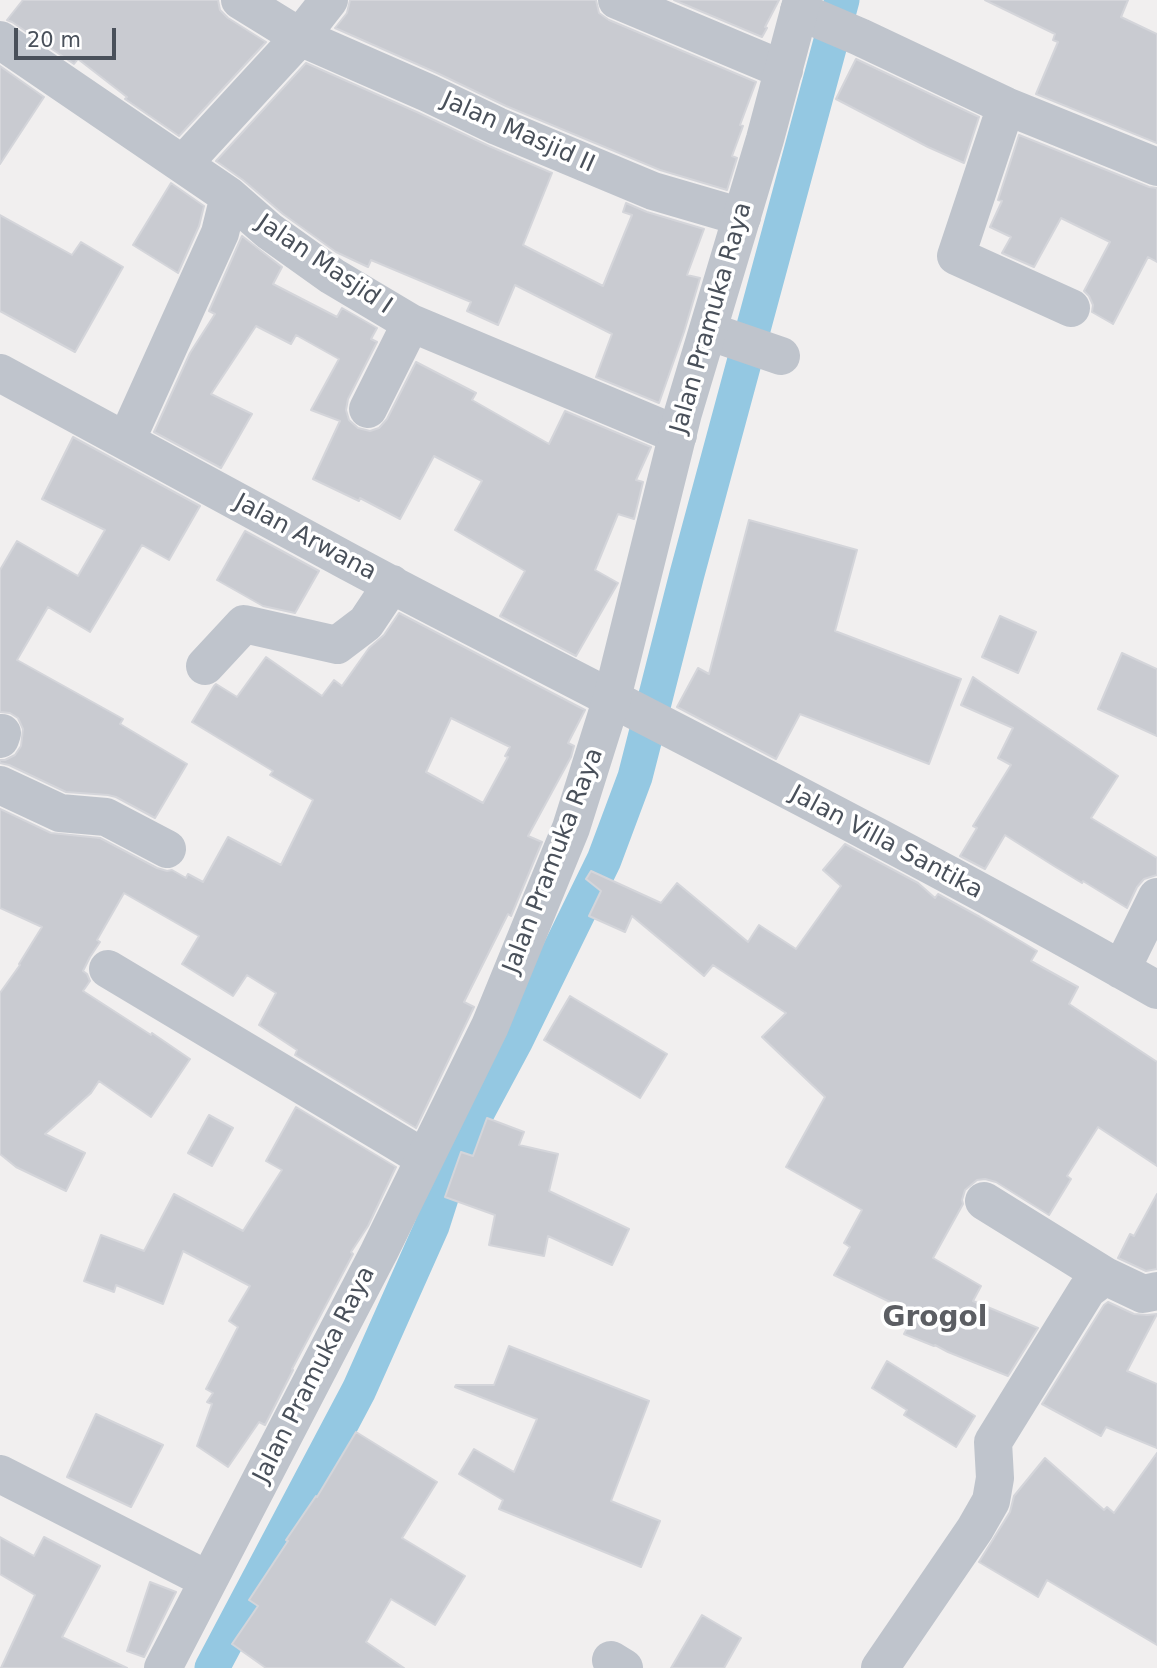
<!DOCTYPE html>
<html>
<head>
<meta charset="utf-8">
<style>
  body { margin:0 }
  #map { position:relative; width:1157px; height:1668px; overflow:hidden; background:#f1efef; font-family:"DejaVu Sans",sans-serif }
  canvas { display:block }
  .scale { position:absolute; left:14px; top:28px; width:102px; height:32px; box-sizing:border-box; border:4px solid #49505a; border-top:0; padding-left:9px; font-size:21px; line-height:24px; white-space:nowrap; color:#49505a; -webkit-text-stroke:5px #fff; paint-order:stroke }
</style>
</head>
<body>
<div id="map">
<canvas width="1157" height="1668"></canvas>
<div class="scale">20 m</div>
</div>
<script>
const ctx = document.querySelector('canvas').getContext('2d');
ctx.lineJoin = 'round';
function strokePath(path, color, width, dash) { ctx.strokeStyle = color; ctx.lineWidth = width; ctx.lineCap = dash ? 'butt' : 'round'; ctx.setLineDash(dash || []); ctx.stroke(path); }
function fillPath(path, color) { ctx.fillStyle = color; ctx.fill(path, 'evenodd'); }
function write(font, color, halo, rows, align = 'center') {
  ctx.font = font + ' "DejaVu Sans",sans-serif'; ctx.lineWidth = 7; ctx.setLineDash([]); ctx.textBaseline = 'middle'; ctx.strokeStyle = halo; ctx.fillStyle = color; for (const [text, x, y, turn = 0] of rows) {
    ctx.save(); ctx.translate(x, y); ctx.rotate((+turn || 0) * Math.PI / 180); ctx.textAlign = isNaN(turn) ? turn : align; if (halo) ctx.strokeText(text, 0, 0); ctx.fillText(text, 0, 0); ctx.restore();
  }
}
strokePath(new Path2D(`
  M 212,1668 L 359,1390 L 432,1226 L 455,1154 L 515,1042 L 604,860 L 635,777 L 687,574 L 842,0`), '#94c8e2', 35);
const building = new Path2D(`
  M 23,0 L 218,0 L 220,10 L 228,18 L 266,42 L 179,136 L 125,99 L 127,97 L 78,59 L 74,64 L 12,22 L 7,20 Z
  M 350,0 L 596,0 L 599,13 L 609,20 L 756,82 L 740,125 L 743,126 L 732,156 L 737,158 L 727,190 L 660,170 L 506,106 L 437,73 L 335,28 L 347,13 Z
  M 674,0 L 779,0 L 765,27 L 767,28 L 762,37 Z
  M 985,0 L 1128,0 L 1121,17 L 1157,34 L 1157,143 L 1036,94 L 1058,42 L 1053,40 L 1055,34 Z
  M 856,59 L 979,117 L 964,163 L 928,147 L 836,99 Z
  M 306,63 L 419,113 L 489,146 L 552,173 L 523,245 L 603,286 L 632,215 L 623,212 L 626,203 L 647,212 L 704,229 L 687,275 L 700,278 L 684,332 L 659,403 L 596,377 L 612,334 L 515,285 L 498,325 L 467,311 L 471,302 L 371,260 L 368,267 L 336,252 L 283,214 L 243,180 L 216,161 Z
  M 0,66 L 44,97 L 0,164 Z
  M 1019,135 L 1149,187 L 1157,188 L 1157,262 L 1148,257 L 1113,324 L 1092,312 L 1093,305 L 1089,296 L 1084,291 L 1110,242 L 1061,218 L 1034,267 L 1002,253 L 1011,237 L 990,227 L 1002,201 L 998,200 Z
  M 171,183 L 204,206 L 199,226 L 178,273 L 133,245 Z
  M 0,215 L 72,255 L 81,242 L 123,267 L 75,352 L 0,311 Z
  M 242,236 L 282,267 L 273,284 L 337,317 L 342,308 L 377,328 L 371,339 L 377,342 L 348,399 L 346,410 L 349,420 L 358,428 L 370,431 L 379,428 L 387,419 L 416,362 L 476,393 L 472,400 L 549,444 L 565,411 L 651,447 L 636,480 L 643,482 L 634,519 L 618,514 L 595,570 L 618,583 L 576,656 L 500,616 L 525,571 L 455,530 L 482,481 L 434,456 L 400,519 L 360,498 L 359,501 L 313,479 L 340,421 L 311,410 L 339,359 L 296,335 L 291,344 L 256,326 L 211,394 L 252,414 L 221,468 L 154,432 L 190,353 L 215,314 L 209,311 Z
  M 73,437 L 200,506 L 169,560 L 142,545 L 90,632 L 48,607 L 17,660 L 123,719 L 120,724 L 187,764 L 155,818 L 116,797 L 108,795 L 66,792 L 9,765 L 0,763 L 0,760 L 5,760 L 15,755 L 21,746 L 23,729 L 18,718 L 10,713 L 0,712 L 0,570 L 17,541 L 78,576 L 105,530 L 42,499 Z
  M 749,520 L 857,550 L 835,631 L 961,679 L 929,764 L 800,714 L 776,759 L 677,707 L 698,668 L 709,674 Z
  M 245,531 L 319,571 L 295,613 L 263,606 L 217,580 Z
  M 399,613 L 585,710 L 568,743 L 574,746 L 571,757 L 528,836 L 542,842 L 511,916 L 508,914 L 464,1002 L 474,1007 L 416,1128 L 295,1055 L 297,1050 L 259,1025 L 276,993 L 247,975 L 233,996 L 182,964 L 199,936 L 124,893 L 97,940 L 100,942 L 90,957 L 83,971 L 87,974 L 90,981 L 83,991 L 151,1035 L 152,1033 L 190,1059 L 151,1117 L 99,1081 L 91,1093 L 45,1134 L 85,1153 L 66,1191 L 16,1167 L 0,1154 L 0,993 L 20,965 L 19,964 L 42,927 L 0,908 L 0,809 L 51,833 L 100,838 L 157,868 L 167,871 L 172,870 L 186,878 L 188,874 L 203,882 L 228,837 L 281,865 L 313,800 L 270,775 L 273,771 L 192,722 L 214,686 L 216,684 L 237,697 L 266,657 L 322,696 L 334,680 L 342,686 L 369,648 L 384,635 ZM 451,718 L 510,747 L 505,756 L 508,757 L 483,803 L 426,772 Z
  M 1000,616 L 1036,632 L 1018,673 L 982,657 Z
  M 1122,653 L 1157,669 L 1157,736 L 1098,709 Z
  M 973,677 L 1118,776 L 1091,818 L 1157,858 L 1157,875 L 1144,879 L 1137,887 L 1127,908 L 1083,881 L 1082,883 L 1054,866 L 1005,835 L 985,869 L 960,856 L 977,828 L 973,826 L 1011,765 L 998,758 L 1013,728 L 961,705 Z
  M 845,844 L 918,883 L 935,898 L 938,894 L 980,917 L 1037,951 L 1031,961 L 1078,987 L 1069,1004 L 1157,1062 L 1157,1166 L 1098,1127 L 1067,1176 L 1071,1179 L 1049,1215 L 996,1182 L 985,1179 L 977,1180 L 965,1190 L 962,1200 L 963,1204 L 933,1258 L 981,1286 L 973,1301 L 1038,1328 L 1008,1376 L 948,1352 L 935,1345 L 934,1346 L 904,1334 L 915,1314 L 834,1275 L 850,1247 L 844,1243 L 862,1210 L 786,1167 L 825,1097 L 762,1037 L 786,1013 L 713,965 L 704,976 L 632,916 L 625,932 L 589,916 L 601,891 L 586,879 L 591,871 L 661,903 L 677,883 L 748,942 L 759,925 L 796,949 L 841,886 L 823,870 Z
  M 570,996 L 667,1054 L 640,1098 L 544,1040 Z
  M 296,1107 L 396,1167 L 368,1226 L 351,1252 L 353,1254 L 292,1369 L 293,1370 L 265,1425 L 259,1422 L 228,1467 L 197,1446 L 212,1404 L 207,1402 L 213,1393 L 206,1389 L 238,1327 L 229,1321 L 250,1286 L 183,1251 L 163,1304 L 116,1285 L 114,1292 L 84,1281 L 101,1235 L 144,1251 L 174,1194 L 243,1231 L 282,1170 L 266,1161 Z
  M 209,1115 L 233,1128 L 212,1166 L 188,1153 Z
  M 487,1118 L 524,1132 L 519,1145 L 558,1154 L 549,1191 L 629,1229 L 612,1265 L 548,1236 L 544,1256 L 489,1245 L 495,1215 L 445,1197 L 461,1152 L 473,1156 Z
  M 1157,1194 L 1157,1269 L 1146,1271 L 1118,1258 L 1130,1234 L 1134,1236 Z
  M 1108,1302 L 1134,1314 L 1147,1315 L 1157,1314 L 1127,1371 L 1157,1384 L 1157,1448 L 1106,1427 L 1101,1436 L 1042,1404 L 1104,1305 Z
  M 509,1346 L 649,1401 L 611,1501 L 660,1521 L 641,1567 L 499,1509 L 503,1500 L 459,1474 L 474,1449 L 514,1472 L 537,1419 L 455,1387 L 456,1385 L 494,1385 Z
  M 887,1361 L 975,1416 L 956,1447 L 904,1415 L 907,1410 L 872,1388 Z
  M 96,1414 L 163,1445 L 131,1507 L 67,1477 Z
  M 356,1432 L 437,1482 L 402,1538 L 465,1576 L 435,1625 L 391,1599 L 366,1642 L 404,1668 L 266,1668 L 232,1644 L 258,1606 L 249,1600 L 288,1541 L 286,1540 L 316,1496 L 317,1497 Z
  M 1157,1453 L 1157,1645 L 1047,1580 L 1038,1597 L 979,1562 L 1010,1512 L 1014,1496 L 1045,1458 L 1104,1510 L 1107,1507 L 1114,1513 Z
  M 0,1537 L 34,1556 L 44,1537 L 100,1566 L 62,1637 L 127,1668 L 1,1668 L 35,1595 L 0,1574 Z
  M 150,1582 L 176,1592 L 144,1657 L 127,1651 Z
  M 702,1615 L 741,1638 L 724,1668 L 671,1668 Z`);
fillPath(building, '#c9cbd1');
strokePath(building, '#d4d5da', 2);
strokePath(new Path2D(`
  M 240,0 L 300,37 L 428,93 L 497,126 L 653,191 L 742,217
  M 617,0 L 784,70
  M 799,11 L 860,37 L 1006,106 L 1157,167
  M 0,40 L 229,196 L 269,231 L 332,276 L 411,323 L 678,435
  M 1006,106 L 956,256 L 1071,308
  M 183,164 L 300,37 L 329,0
  M 708,331 L 781,356
  M 0,373 C 131,444 262,516 394,586 C 649,719 907,847 1157,990
  M 368,409 L 411,323
  M 126,441 L 220,233 L 229,196
  M 205,666 L 244,624 L 337,645 L 366,623 L 392,584
  M 0,739 L 2,733
  M 0,785 L 60,813 L 106,817 L 167,849
  M 108,969 L 424,1158
  M 1121,970 L 1157,897
  M 984,1201 L 1105,1276
  M 0,1474 L 208,1580
  M 611,1660 L 624,1668
  M 880,1668 L 975,1529 L 991,1501 L 995,1478 L 993,1442 L 1087,1290 L 1105,1276 L 1143,1294 L 1157,1291`), '#bfc4cc', 38);
strokePath(new Path2D(`
  M 163,1668 L 379,1252 L 490,1026 L 571,828 L 612,698 L 683,413 L 765,139 L 802,0`), '#bfc4cc', 38);
write('24px', '#49505a', '#fff', [
  ["Jalan Masjid II",518,133,24],
  ["Jalan Masjid I",324,265,34],
  ["Jalan Pramuka Raya",712,318,-74],
  ["Jalan Arwana",305,538,28],
  ["Jalan Villa Santika",886,843,28],
  ["Jalan Pramuka Raya",554,861,-69],
  ["Jalan Pramuka Raya",315,1375,-63]
]);
write('bold 28px', '#5c5e63', '#fff', [
  ["Grogol",935,1319]
]);
</script>
</body>
</html>
